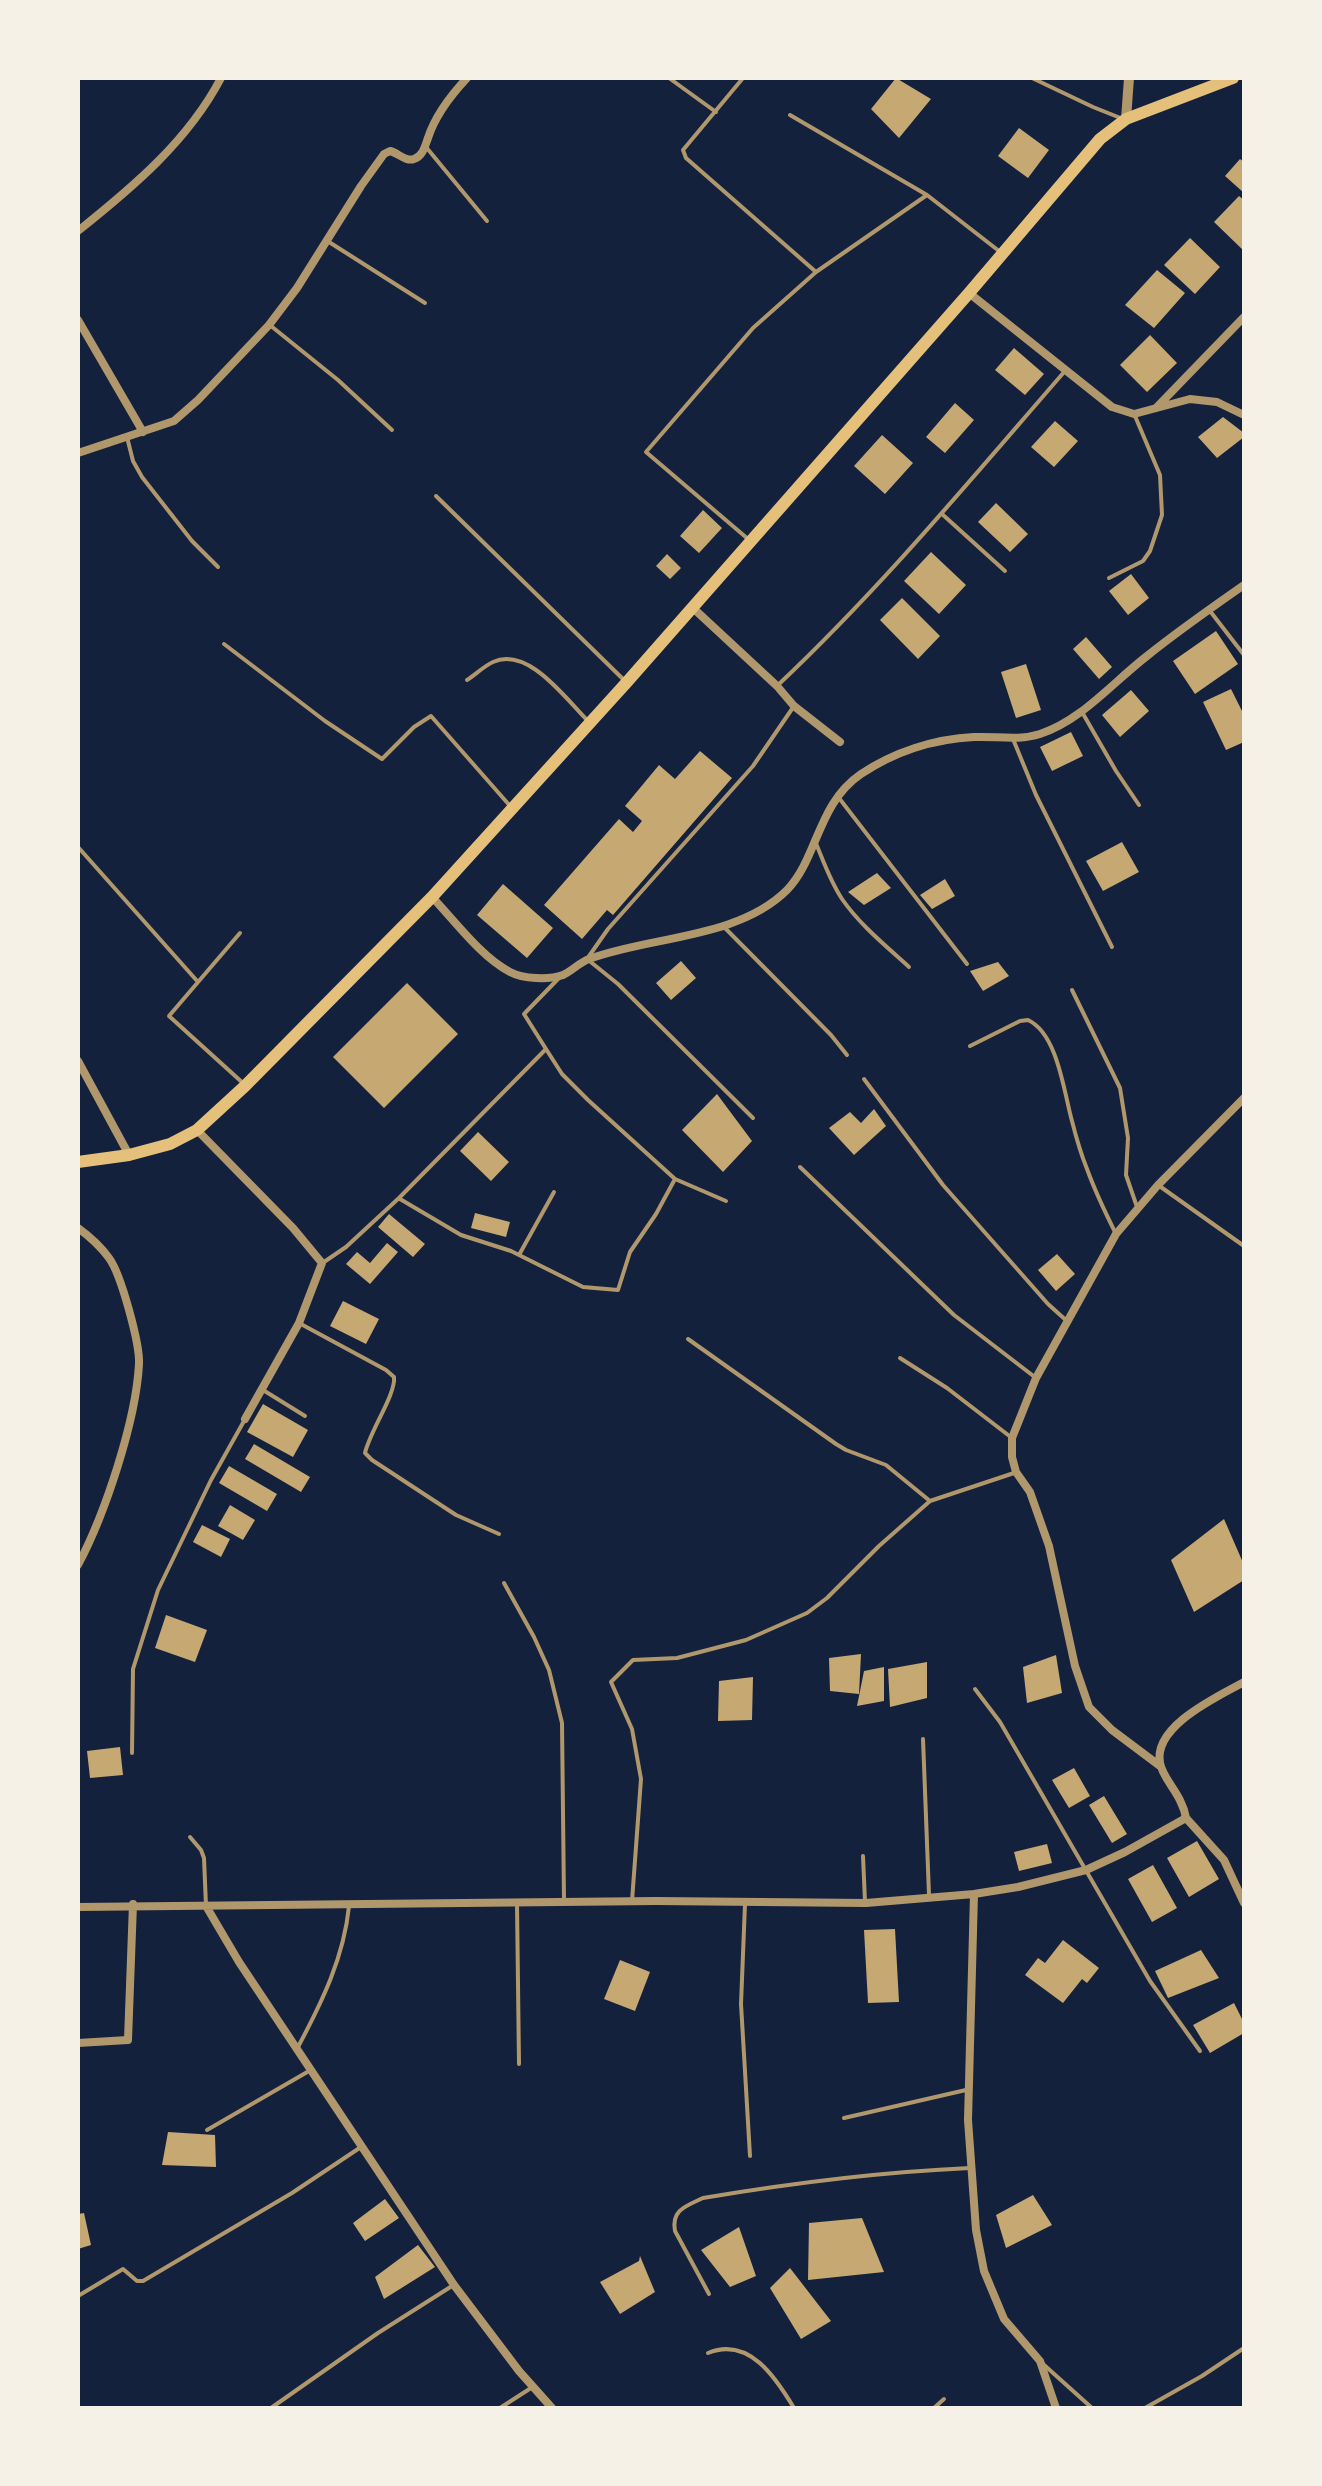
<!DOCTYPE html>
<html>
<head>
<meta charset="utf-8">
<style>
  body { margin:0 }
  #map { position:relative; width:1322px; height:2486px; overflow:hidden; background:#14213d; font-family:Commissioner,sans-serif }
  canvas { display:block }
  .frame { position:absolute; inset:0; border:80px solid #f6f1e7; pointer-events:none }
</style>
</head>
<body>
<div id="map">
<canvas width="1322" height="2486"></canvas>
<div class="frame"></div>
</div>
<script>
const ctx = document.querySelector('canvas').getContext('2d');
ctx.lineJoin = 'round';
function fillPath(path, color) { ctx.fillStyle = color; ctx.fill(path, 'evenodd'); }
function strokePath(path, color, width, dash) { ctx.strokeStyle = color; ctx.lineWidth = width; ctx.lineCap = dash ? 'butt' : 'round'; ctx.setLineDash(dash || []); ctx.stroke(path); }
fillPath(new Path2D(`
  M 896,78 L 931,99 L 899,138 L 871,109 Z
  M 1019,128 L 1049,150 L 1028,178 L 998,156 Z
  M 1240,159 L 1244,162 L 1244,193 L 1225,176 Z
  M 1239,196 L 1244,200 L 1244,251 L 1214,222 Z
  M 1190,238 L 1220,267 L 1195,294 L 1164,265 Z
  M 1157,270 L 1185,293 L 1154,328 L 1125,305 Z
  M 1150,335 L 1177,363 L 1147,392 L 1120,365 Z
  M 1014,348 L 1044,374 L 1025,395 L 995,370 Z
  M 955,403 L 974,420 L 945,453 L 926,437 Z
  M 1223,417 L 1244,433 L 1244,437 L 1217,458 L 1198,437 Z
  M 1055,421 L 1078,441 L 1054,467 L 1031,447 Z
  M 882,435 L 913,463 L 885,494 L 854,466 Z
  M 996,503 L 1028,534 L 1010,552 L 978,522 Z
  M 703,510 L 722,528 L 699,553 L 680,536 Z
  M 931,552 L 966,585 L 939,614 L 904,581 Z
  M 667,554 L 681,568 L 670,579 L 656,566 Z
  M 1131,574 L 1149,598 L 1128,615 L 1109,591 Z
  M 902,598 L 940,636 L 918,659 L 880,620 Z
  M 1216,631 L 1238,664 L 1195,694 L 1173,661 Z
  M 1086,637 L 1112,667 L 1099,679 L 1073,649 Z
  M 1026,664 L 1041,710 L 1016,718 L 1001,672 Z
  M 1231,689 L 1244,715 L 1244,742 L 1226,750 L 1203,702 Z
  M 1131,690 L 1149,711 L 1120,737 L 1102,715 Z
  M 1071,732 L 1083,756 L 1052,771 L 1040,747 Z
  M 700,751 L 732,778 L 613,915 L 607,910 L 582,939 L 544,905 L 619,819 L 633,832 L 642,821 L 625,806 L 659,765 L 675,779 Z
  M 1122,842 L 1139,872 L 1103,891 L 1086,861 Z
  M 877,873 L 891,888 L 864,905 L 848,892 Z
  M 945,879 L 955,896 L 932,909 L 920,895 Z
  M 503,884 L 553,928 L 527,958 L 477,915 Z
  M 681,961 L 696,978 L 671,1000 L 656,983 Z
  M 998,962 L 1009,976 L 983,991 L 970,971 Z
  M 407,983 L 458,1034 L 384,1108 L 333,1057 Z
  M 717,1094 L 752,1141 L 723,1172 L 682,1130 Z
  M 874,1109 L 886,1126 L 854,1155 L 829,1128 L 850,1112 L 861,1123 Z
  M 478,1132 L 509,1162 L 491,1181 L 460,1151 Z
  M 475,1213 L 510,1222 L 506,1237 L 471,1228 Z
  M 389,1214 L 425,1244 L 413,1257 L 378,1227 Z
  M 387,1243 L 398,1252 L 370,1284 L 346,1264 L 357,1252 L 370,1263 Z
  M 1057,1254 L 1075,1274 L 1056,1291 L 1038,1270 Z
  M 343,1301 L 379,1319 L 366,1344 L 330,1326 Z
  M 263,1404 L 308,1430 L 293,1457 L 247,1432 Z
  M 254,1444 L 310,1477 L 301,1492 L 245,1459 Z
  M 229,1466 L 277,1494 L 267,1511 L 219,1483 Z
  M 230,1505 L 255,1520 L 243,1540 L 218,1526 Z
  M 1224,1519 L 1244,1565 L 1244,1580 L 1194,1612 L 1171,1560 Z
  M 202,1525 L 230,1539 L 221,1557 L 193,1542 Z
  M 166,1615 L 207,1630 L 195,1662 L 155,1648 Z
  M 861,1654 L 859,1694 L 830,1691 L 829,1658 Z
  M 1056,1655 L 1062,1693 L 1027,1703 L 1023,1667 Z
  M 927,1662 L 927,1698 L 890,1707 L 888,1669 Z
  M 884,1667 L 884,1701 L 857,1706 L 864,1671 Z
  M 753,1677 L 752,1720 L 718,1721 L 719,1681 Z
  M 120,1747 L 123,1775 L 90,1778 L 87,1751 Z
  M 1074,1768 L 1090,1796 L 1069,1808 L 1052,1780 Z
  M 1104,1796 L 1127,1834 L 1112,1843 L 1089,1805 Z
  M 1197,1841 L 1219,1879 L 1189,1897 L 1167,1858 Z
  M 1047,1844 L 1052,1863 L 1019,1871 L 1014,1852 Z
  M 1153,1865 L 1177,1908 L 1152,1922 L 1128,1879 Z
  M 895,1929 L 899,2002 L 868,2003 L 864,1930 Z
  M 1063,1940 L 1099,1968 L 1087,1983 L 1082,1979 L 1063,2003 L 1025,1975 L 1038,1958 L 1045,1963 Z
  M 1201,1950 L 1219,1978 L 1168,1998 L 1155,1971 Z
  M 620,1960 L 650,1972 L 635,2011 L 604,1999 Z
  M 1234,2003 L 1244,2023 L 1244,2033 L 1210,2053 L 1193,2025 Z
  M 168,2132 L 215,2135 L 216,2167 L 162,2165 Z
  M 1033,2195 L 1052,2225 L 1006,2248 L 996,2215 Z
  M 385,2199 L 399,2218 L 365,2241 L 353,2223 Z
  M 84,2213 L 91,2245 L 78,2249 L 78,2214 Z
  M 862,2218 L 884,2272 L 808,2280 L 809,2223 Z
  M 739,2227 L 756,2276 L 730,2287 L 701,2250 Z
  M 418,2245 L 435,2267 L 384,2299 L 375,2277 Z
  M 640,2256 L 655,2292 L 620,2314 L 600,2282 L 639,2261 Z
  M 790,2268 L 831,2321 L 801,2339 L 770,2288 Z`), '#c6a872');
strokePath(new Path2D(`
  M 669,78 L 716,112
  M 743,78 L 683,150 L 686,158 L 816,272
  M 1032,78 L 1093,107 L 1123,119
  M 790,115 L 927,195 L 999,251
  M 426,147 L 487,221
  M 329,242 L 425,303
  M 271,326 L 338,380 L 392,430
  M 127,437 L 133,461 L 142,477 L 192,541 L 218,567
  M 436,496 L 625,681
  M 942,514 L 1005,571
  M 748,539 L 646,452 L 753,328 L 816,272 L 927,195
  M 1109,578 L 1143,561 L 1150,551 L 1162,515 L 1160,475 L 1135,416
  M 1210,611 L 1244,655
  M 224,644 L 325,721 L 382,759 L 414,727 L 431,716 L 511,807
  M 467,680 C 475,675 484,666 493,662 C 528,646 565,698 588,721
  M 778,685 C 881,588 972,478 1065,371
  M 1082,712 L 1116,771 L 1139,805
  M 1013,739 L 1036,795 L 1112,947
  M 839,798 L 967,964
  M 815,841 C 823,860 830,881 842,899 C 860,925 886,946 909,967
  M 78,847 L 198,982
  M 724,927 L 831,1035 L 847,1055
  M 240,933 L 169,1016 L 244,1084
  M 1072,990 L 1120,1088 L 1128,1138 L 1126,1175 L 1137,1207
  M 970,1046 L 1020,1021 L 1028,1020 C 1058,1034 1064,1093 1072,1121 C 1076,1137 1081,1154 1087,1169 C 1095,1191 1105,1212 1115,1232
  M 546,1049 L 562,1074 L 588,1100 L 675,1179 L 726,1201
  M 864,1079 L 943,1185 L 1048,1304 L 1068,1322
  M 753,1118 L 618,984 L 587,959 L 608,929 L 753,766 L 794,706
  M 800,1167 L 954,1315 L 1036,1378
  M 1158,1185 L 1244,1246
  M 400,1199 L 461,1235 L 511,1251 L 583,1287 L 618,1290 L 630,1252 L 656,1214 L 675,1179
  M 519,1255 L 554,1192
  M 324,1262 L 346,1247 L 399,1198 L 546,1049 L 524,1014 L 558,979
  M 299,1323 L 386,1370 L 394,1377 C 396,1394 370,1431 365,1453 L 372,1460 L 456,1515 L 499,1534
  M 688,1339 L 836,1444 L 846,1450 L 886,1465 L 930,1501
  M 900,1358 L 947,1388 L 1012,1438
  M 263,1390 L 305,1416
  M 504,1583 L 534,1637 L 549,1670 L 562,1723 L 564,1901
  M 975,1689 L 1000,1722 L 1150,1981 L 1200,2051
  M 923,1739 L 929,1895
  M 132,1753 L 133,1669 L 158,1590 L 211,1480 L 244,1421
  M 190,1837 L 201,1850 L 204,1858 L 206,1906
  M 863,1856 L 865,1902
  M 632,1901 L 641,1779 L 632,1729 L 611,1682 L 633,1660 L 677,1658 L 746,1640 L 807,1613 L 827,1598 L 879,1546 L 930,1501 L 1014,1473
  M 517,1904 L 519,2064
  M 745,1904 L 741,2004 L 750,2156
  M 298,2047 C 322,2002 344,1957 349,1906
  M 844,2118 L 966,2090
  M 207,2130 L 309,2071
  M 709,2294 L 675,2231 C 671,2210 686,2206 703,2198 C 792,2183 880,2172 970,2168
  M 78,2296 L 123,2269 L 137,2281 L 143,2281 L 292,2193 L 361,2147
  M 708,2353 C 749,2336 776,2378 794,2408
  M 1043,2364 L 1092,2408
  M 271,2408 L 378,2333 L 452,2286
  M 500,2408 L 531,2388
  M 934,2408 L 944,2399
  M 1145,2408 L 1202,2376 L 1244,2348`), '#b1986c', 4);
strokePath(new Path2D(`
  M 78,231 C 133,187 188,141 221,78
  M 969,293 L 1112,407 L 1134,414 L 1190,399 L 1217,402 L 1244,415
  M 78,320 L 143,432
  M 1156,408 L 1244,317
  M 78,453 L 174,421 L 198,400 L 269,325 L 297,288 L 361,186 L 384,154 L 390,151 C 398,153 406,162 414,159 C 423,156 425,146 428,138 C 435,116 452,94 467,78
  M 693,608 L 777,686 L 794,706 L 840,742
  M 432,897 C 454,920 481,957 510,972 C 523,979 549,980 563,975 C 572,971 580,962 589,959 C 650,936 738,939 787,890 C 818,858 817,804 861,774 C 894,752 934,739 974,737 C 997,736 1018,741 1040,734 C 1082,720 1112,683 1147,656 C 1178,631 1211,608 1244,585
  M 78,1061 L 129,1155
  M 197,1130 L 293,1228 L 322,1263 L 299,1323 L 245,1419
  M 78,1228 C 89,1236 101,1247 109,1258 C 121,1274 140,1344 139,1364 C 136,1421 105,1514 78,1565
  M 1160,1766 L 1112,1730 L 1089,1707 L 1075,1666 L 1049,1546 L 1030,1492 L 1016,1472 L 1012,1457 L 1012,1438 L 1036,1378 L 1116,1234 L 1158,1185 L 1244,1098
  M 1186,1818 L 1224,1860 L 1244,1903
  M 974,1894 L 968,2120 L 976,2230 L 984,2271 L 1004,2319 L 1040,2361 L 1056,2408
  M 206,1906 L 239,1962 L 454,2285 L 519,2371 L 552,2408
  M 78,1907 L 656,1901 L 866,1903 L 974,1894 L 1018,1887 L 1086,1870 L 1125,1852 L 1186,1818 C 1182,1794 1163,1780 1160,1763 C 1153,1726 1217,1697 1244,1682
  M 78,2043 L 128,2040 L 133,1904`), '#b1986c', 8);
strokePath(new Path2D(`
  M 1126,119 L 1129,78`), '#b1986c', 10);
strokePath(new Path2D(`
  M 78,1162 L 129,1155 L 170,1144 L 197,1130 L 245,1086 L 432,897 L 627,682 L 969,293 L 1100,139 L 1126,119 L 1233,78`), '#e5c07b', 12);
</script>
</body>
</html>
